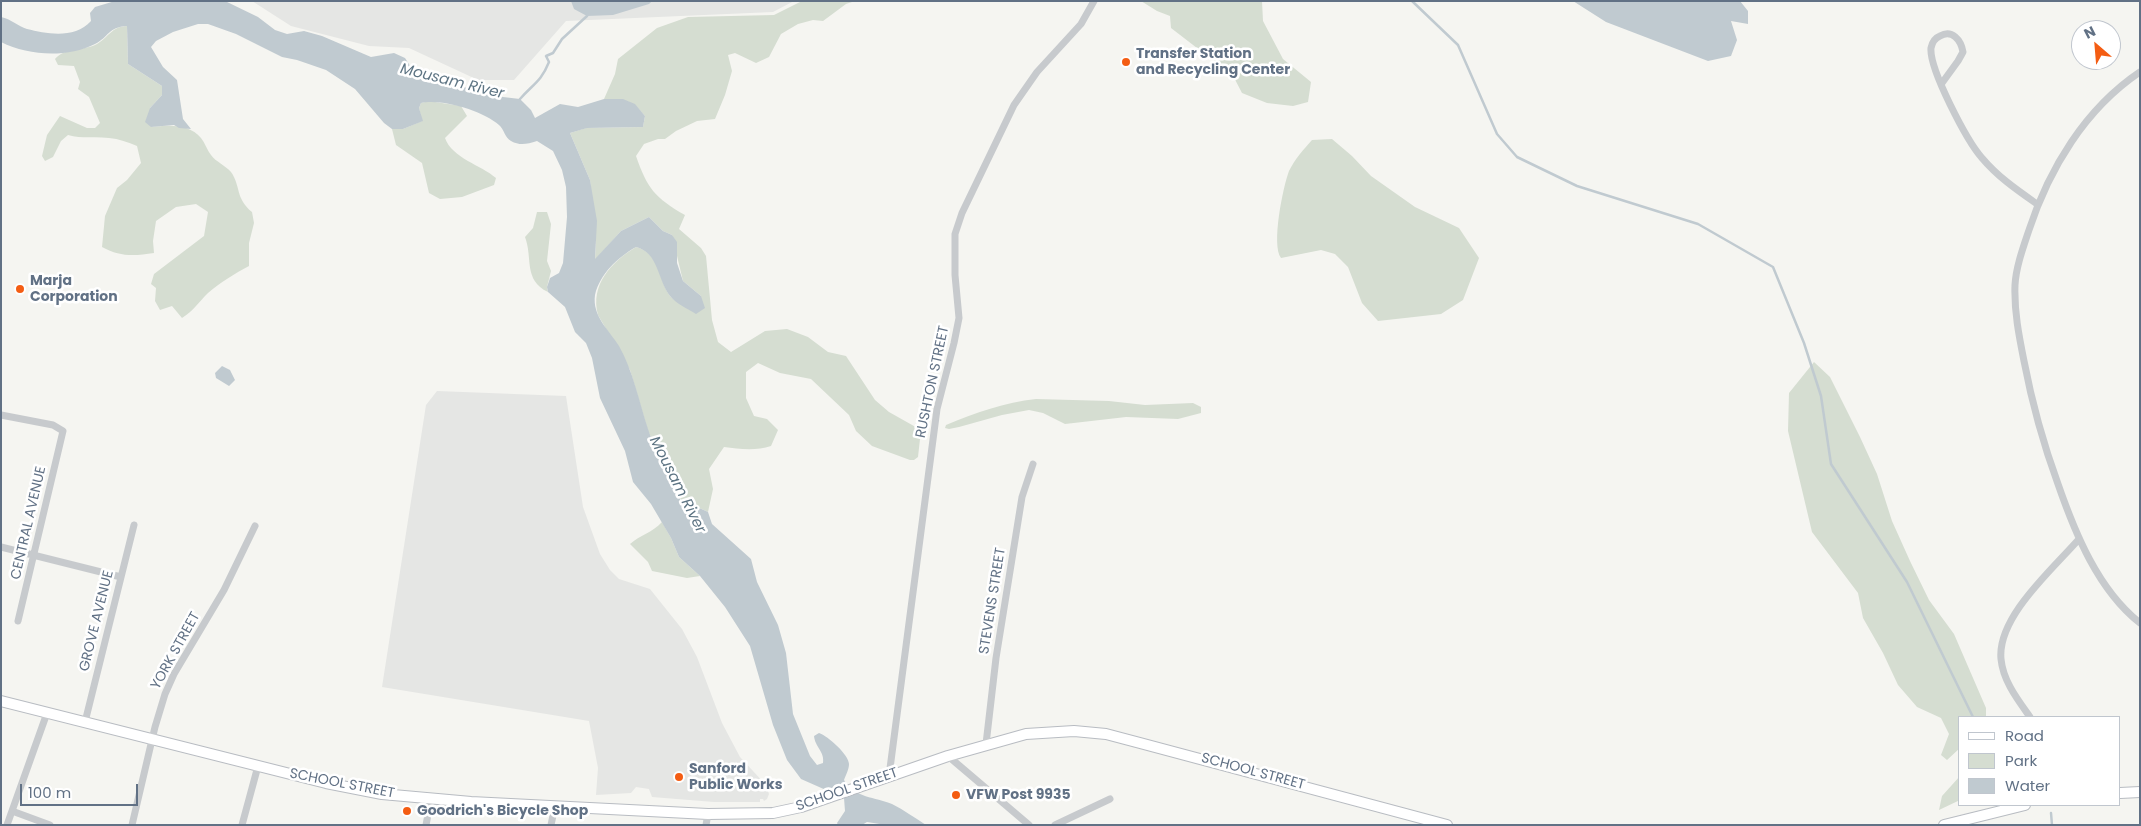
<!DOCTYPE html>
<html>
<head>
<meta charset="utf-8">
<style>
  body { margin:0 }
  #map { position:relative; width:2141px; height:826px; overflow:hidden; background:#f5f5f1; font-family:Poppins,sans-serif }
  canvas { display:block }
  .frame { position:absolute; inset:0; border:2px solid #617185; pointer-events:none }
  .legend { position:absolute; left:1958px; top:716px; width:162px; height:90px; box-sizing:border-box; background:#fff; border:1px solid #c0c6ce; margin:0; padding:6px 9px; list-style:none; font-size:15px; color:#617185 }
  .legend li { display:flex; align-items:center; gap:10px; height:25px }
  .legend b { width:25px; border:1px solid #c0c6ce }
  .north { position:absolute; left:2071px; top:20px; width:50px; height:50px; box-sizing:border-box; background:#fff; border:1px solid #c0c6ce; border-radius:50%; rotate:333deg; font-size:14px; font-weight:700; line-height:20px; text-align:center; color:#617185 }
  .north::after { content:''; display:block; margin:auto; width:18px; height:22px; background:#f45d13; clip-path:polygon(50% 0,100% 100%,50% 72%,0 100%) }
  .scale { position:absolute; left:20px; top:784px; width:118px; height:22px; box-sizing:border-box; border:2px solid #617185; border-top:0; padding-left:6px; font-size:15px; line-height:18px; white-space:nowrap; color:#617185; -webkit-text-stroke:4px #fff; paint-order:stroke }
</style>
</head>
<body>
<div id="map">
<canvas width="2141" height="826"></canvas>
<div class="frame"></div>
<ul class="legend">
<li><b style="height:6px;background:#fff"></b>Road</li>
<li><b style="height:14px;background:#d5ddd1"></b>Park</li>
<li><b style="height:14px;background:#c0cad0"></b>Water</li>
</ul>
<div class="north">N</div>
<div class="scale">100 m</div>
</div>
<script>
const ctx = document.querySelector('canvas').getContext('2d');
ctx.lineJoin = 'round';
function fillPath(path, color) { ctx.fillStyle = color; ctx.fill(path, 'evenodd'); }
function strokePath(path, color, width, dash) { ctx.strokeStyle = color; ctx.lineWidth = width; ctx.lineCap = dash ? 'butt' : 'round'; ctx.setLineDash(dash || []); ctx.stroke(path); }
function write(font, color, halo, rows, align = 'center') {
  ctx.font = font + ' Poppins,sans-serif'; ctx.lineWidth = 5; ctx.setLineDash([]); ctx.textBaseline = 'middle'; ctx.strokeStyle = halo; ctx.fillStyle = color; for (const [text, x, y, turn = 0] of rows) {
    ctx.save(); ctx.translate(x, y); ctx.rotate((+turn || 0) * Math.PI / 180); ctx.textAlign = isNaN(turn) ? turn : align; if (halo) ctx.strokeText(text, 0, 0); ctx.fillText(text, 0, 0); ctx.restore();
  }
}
fillPath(new Path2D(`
  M 252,1 L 794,1 L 773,12 L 566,21 L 514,80 L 478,80 L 409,48 L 369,46 L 291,26 Z
  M 437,391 L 566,396 L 583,507 L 600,554 L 610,570 L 619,579 L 650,589 L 682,629 L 697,657 L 722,723 L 740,757 L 766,785 L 769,794 L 767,799 L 764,801 L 763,799 L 760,799 L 760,802 L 714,802 L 652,797 L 649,789 L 636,787 L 631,793 L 596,795 L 598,768 L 589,721 L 382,687 L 426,405 Z`), '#e5e6e4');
fillPath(new Path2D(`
  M 802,1 L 855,1 L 846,4 L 823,21 L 813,20 L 798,24 L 781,34 L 769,57 L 756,63 L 735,53 L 728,55 L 732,71 L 725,95 L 715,119 L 697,121 L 676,131 L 665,139 L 658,139 L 644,144 L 636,156 C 647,188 655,198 685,215 L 679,229 L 701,248 L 706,256 L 712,320 L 718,342 L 731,352 L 765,331 L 787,329 L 808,337 L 828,352 L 846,356 L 875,400 L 889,412 L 921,430 L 918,457 L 914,460 L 910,460 L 872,446 L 856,431 L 849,415 L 811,379 L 780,373 L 758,363 L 746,372 L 746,398 L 754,416 L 767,419 L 778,430 L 771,446 C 756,451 739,449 724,447 L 709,469 L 713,489 L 708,512 L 695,506 L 683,504 L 648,431 L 630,370 L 598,315 C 590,285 611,262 636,247 C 660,253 658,279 670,296 C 673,300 679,302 683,305 L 701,296 L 683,281 L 672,235 L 663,231 L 649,217 L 621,231 L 595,260 L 596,239 L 590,180 L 570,133 L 586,128 L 643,127 L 645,116 C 631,99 625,99 604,99 L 615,74 L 618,59 L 657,28 L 688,17 L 774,15 Z
  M 1141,1 L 1262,1 L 1263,21 L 1283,59 L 1311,82 L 1308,102 L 1293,106 L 1267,103 L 1242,93 L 1229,68 L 1210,58 L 1171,28 L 1170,16 L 1157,11 Z
  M 127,26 L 128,64 L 162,86 L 162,95 L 150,108 L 151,127 C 168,125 189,123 201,138 C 205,143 207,150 211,155 C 216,162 225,165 231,172 C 241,186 235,198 252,212 L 254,223 L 249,243 L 249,266 C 234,274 221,282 208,293 C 199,302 193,311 182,318 L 172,306 L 160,310 L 155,301 L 156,288 L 151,284 L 154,274 L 204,236 L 208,212 L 196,204 L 176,207 L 156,221 L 153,241 L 154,253 C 134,256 120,257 102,247 L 105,216 L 117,188 L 127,180 L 141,163 L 137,146 C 128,142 119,139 109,138 C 95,136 82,139 68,135 L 61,141 L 53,157 L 45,161 L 42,156 L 47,135 L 60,116 L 87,128 L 95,128 L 100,123 L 89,97 L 78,89 L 80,82 L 74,66 L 58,65 L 55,59 C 65,47 84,51 97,44 C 110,36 111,27 127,26 Z
  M 429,101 L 461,106 L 467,116 L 445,138 C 452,158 481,165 496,178 L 494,185 L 462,197 L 440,199 L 429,193 L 422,163 L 396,145 L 392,129 L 403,129 L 422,121 L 419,108 L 421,103 Z
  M 1332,139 L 1352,156 L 1371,176 L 1415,207 L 1459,228 L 1479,258 L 1463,300 L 1441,314 L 1378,321 L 1362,303 L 1348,267 L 1335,254 L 1321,250 L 1281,258 C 1271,245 1283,187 1289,171 C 1295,159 1303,150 1312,140 Z
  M 537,212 L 547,212 L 551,224 L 547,261 L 551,271 L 547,287 L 548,292 C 523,280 533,258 525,237 L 533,228 Z
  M 1814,362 L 1830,377 L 1860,437 L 1877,474 L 1892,521 L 1910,561 L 1929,600 L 1954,634 L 1986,708 L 1986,717 L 1960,717 L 1960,748 L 1947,760 L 1941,755 L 1949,734 L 1941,718 L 1917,707 L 1898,685 L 1883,653 L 1863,618 L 1858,593 L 1812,532 L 1788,431 L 1789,393 Z
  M 1036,399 L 1109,401 L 1145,405 L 1193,403 L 1201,407 L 1201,413 L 1178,419 L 1126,417 L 1065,424 L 1043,413 L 1029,410 L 1002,415 L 959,427 L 949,429 L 945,428 L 946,425 C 975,413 1005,402 1036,399 Z
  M 662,522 L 671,538 L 679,557 L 700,576 L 687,578 L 652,571 L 648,562 L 630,544 C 640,535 652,533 662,522 Z
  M 1960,776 L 1960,800 L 1939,810 L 1942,796 Z`), '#d5ddd1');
fillPath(new Path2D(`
  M 115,1 L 225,1 L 258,17 L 275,30 L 287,34 L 304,31 L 322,36 L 371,57 L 394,53 L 405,58 L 416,75 L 503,97 L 520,99 L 531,110 L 535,118 L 560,104 L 578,107 L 604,99 L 623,99 L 635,104 L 645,116 L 643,127 L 587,128 L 570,133 L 590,180 L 597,221 L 595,259 L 621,231 L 649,217 L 663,231 L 672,235 L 677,242 L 677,263 L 683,281 L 701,296 L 705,308 L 696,314 C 688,309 675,303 670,296 C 657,279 659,253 636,247 C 617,258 600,274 595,295 C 592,316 609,330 619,346 C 633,371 639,401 648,429 C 654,448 665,466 674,483 C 678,490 678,498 683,504 L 695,506 L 708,512 L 712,524 L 751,559 L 757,582 L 778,625 L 786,653 L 793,714 L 810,756 L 817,765 L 823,763 C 825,752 815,747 814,736 L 819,733 C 828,736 849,755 849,764 C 849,769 846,775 844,780 C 855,798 875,797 892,804 C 904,810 915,818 926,825 L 886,825 L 867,822 L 862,825 L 838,825 L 837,823 L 845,811 L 844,798 L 801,779 L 787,760 L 773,725 L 750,646 L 725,607 L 700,576 L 679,557 L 671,538 L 651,504 L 633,482 L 625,451 L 600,398 L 592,358 L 586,343 L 575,332 L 565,307 L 548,292 L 547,287 L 550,278 L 559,273 L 563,263 L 567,217 L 566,187 L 562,170 L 553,151 L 537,141 C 527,144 520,146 511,141 C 505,138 504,129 499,125 C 484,111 441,98 421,103 L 419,108 L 423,121 L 403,129 L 392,129 L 384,123 L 355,89 L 326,70 L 297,60 L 282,57 L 236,34 L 208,24 L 198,24 L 173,32 L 156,41 L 151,47 L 163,67 L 177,80 L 183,119 L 191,129 L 179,128 L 174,125 L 151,127 L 145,122 L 150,108 L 162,95 L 162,86 L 128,64 L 127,26 C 108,27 109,37 95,44 C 67,58 29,56 1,42 L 1,17 C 11,19 18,26 27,29 C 47,34 75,39 91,21 L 90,13 L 95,7 Z
  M 571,1 L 652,1 L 649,4 L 613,15 L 587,16 L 574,9 Z
  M 1573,1 L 1740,1 L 1748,11 L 1748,24 L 1731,21 L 1737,40 L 1731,56 L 1708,61 L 1606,22 Z
  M 222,366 L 230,370 L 235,380 L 229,386 L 216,378 L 215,373 Z`), '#c0cad0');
strokePath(new Path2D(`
  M 1412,1 L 1458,45 L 1497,134 L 1517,157 L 1577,186 L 1698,224 L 1773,267 L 1804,343 L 1821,396 L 1831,464 L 1907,582 L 1973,717
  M 520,99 C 533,84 541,82 549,62 L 546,56 L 553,53 L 562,39 L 587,16
  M 2051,813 L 2052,825`), '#c0cad0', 2.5);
const secondary = new Path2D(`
  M 1,701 L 326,783 L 382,794 L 471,802 L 708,814 L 773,813 L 801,807 L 948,756 L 1026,734 L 1074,731 L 1106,734 L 1140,743 L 1447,825
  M 2120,793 L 2140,792
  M 1944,825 L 2025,805`);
strokePath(secondary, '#b8bcc2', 12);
strokePath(new Path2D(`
  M 2140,72 C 2085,109 2049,169 2029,230 C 2023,248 2016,267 2015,285 C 2014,311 2019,336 2024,361 C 2032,403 2043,443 2058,484 C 2075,533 2098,590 2140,623
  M 1942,83 L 1958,61 L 1963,52 C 1961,40 1952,29 1940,36 C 1935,38 1932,43 1931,48 C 1929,69 1967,141 1982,158 C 1998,177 2017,190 2037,204
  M 1,415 L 53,425 L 63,431 L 18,621
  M 1,547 L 121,577
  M 2030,717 C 2018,700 2003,681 2001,659 C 1997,617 2053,569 2079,539
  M 85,722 L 134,525
  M 986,744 L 996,658 L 1022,497 L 1033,464
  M 948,756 L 1029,825
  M 889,776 L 937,409 L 954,343 L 959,318 L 955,275 L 955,234 L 962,213 L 1014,105 L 1037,72 L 1081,24 L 1094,1
  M 12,811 L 50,825
  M 7,825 L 47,713
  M 132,825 L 155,727 L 165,694 L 174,674 L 224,590 L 255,526
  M 242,825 L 258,766
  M 426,825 L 431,799
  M 551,825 L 555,806
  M 706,825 L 708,814
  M 1055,825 L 1110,799`), '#c7cacd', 7);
strokePath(secondary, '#fff', 10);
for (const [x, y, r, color] of [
  [1126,62,5,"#f45d13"],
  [20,289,5,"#f45d13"],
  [679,777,5,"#f45d13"],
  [956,795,5,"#f45d13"],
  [407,811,5,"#f45d13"]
]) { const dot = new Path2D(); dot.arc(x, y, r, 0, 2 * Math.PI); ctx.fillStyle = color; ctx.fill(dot); strokePath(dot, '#fff', 2); }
write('bold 14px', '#617185', '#fff', [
  ["Transfer Station",1136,54],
  ["and Recycling Center",1136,70],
  ["Marja",30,281],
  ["Corporation",30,297],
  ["Sanford",689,769],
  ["Public Works",689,785],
  ["VFW Post 9935",966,795],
  ["Goodrich's Bicycle Shop",417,811]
], 'left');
write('14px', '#617185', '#fff', [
  ["RUSHTON STREET",933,382,-78],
  ["CENTRAL AVENUE",29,523,-77],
  ["STEVENS STREET",993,601,-81],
  ["GROVE AVENUE",97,621,-76],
  ["YORK STREET",176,651,-61],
  ["SCHOOL STREET",1253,772,15],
  ["SCHOOL STREET",342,784,11],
  ["SCHOOL STREET",847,790,-19]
]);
write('italic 15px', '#5d7483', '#fff', [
  ["Mousam River",452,82,14],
  ["Mousam River",677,485,63]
]);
</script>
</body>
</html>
